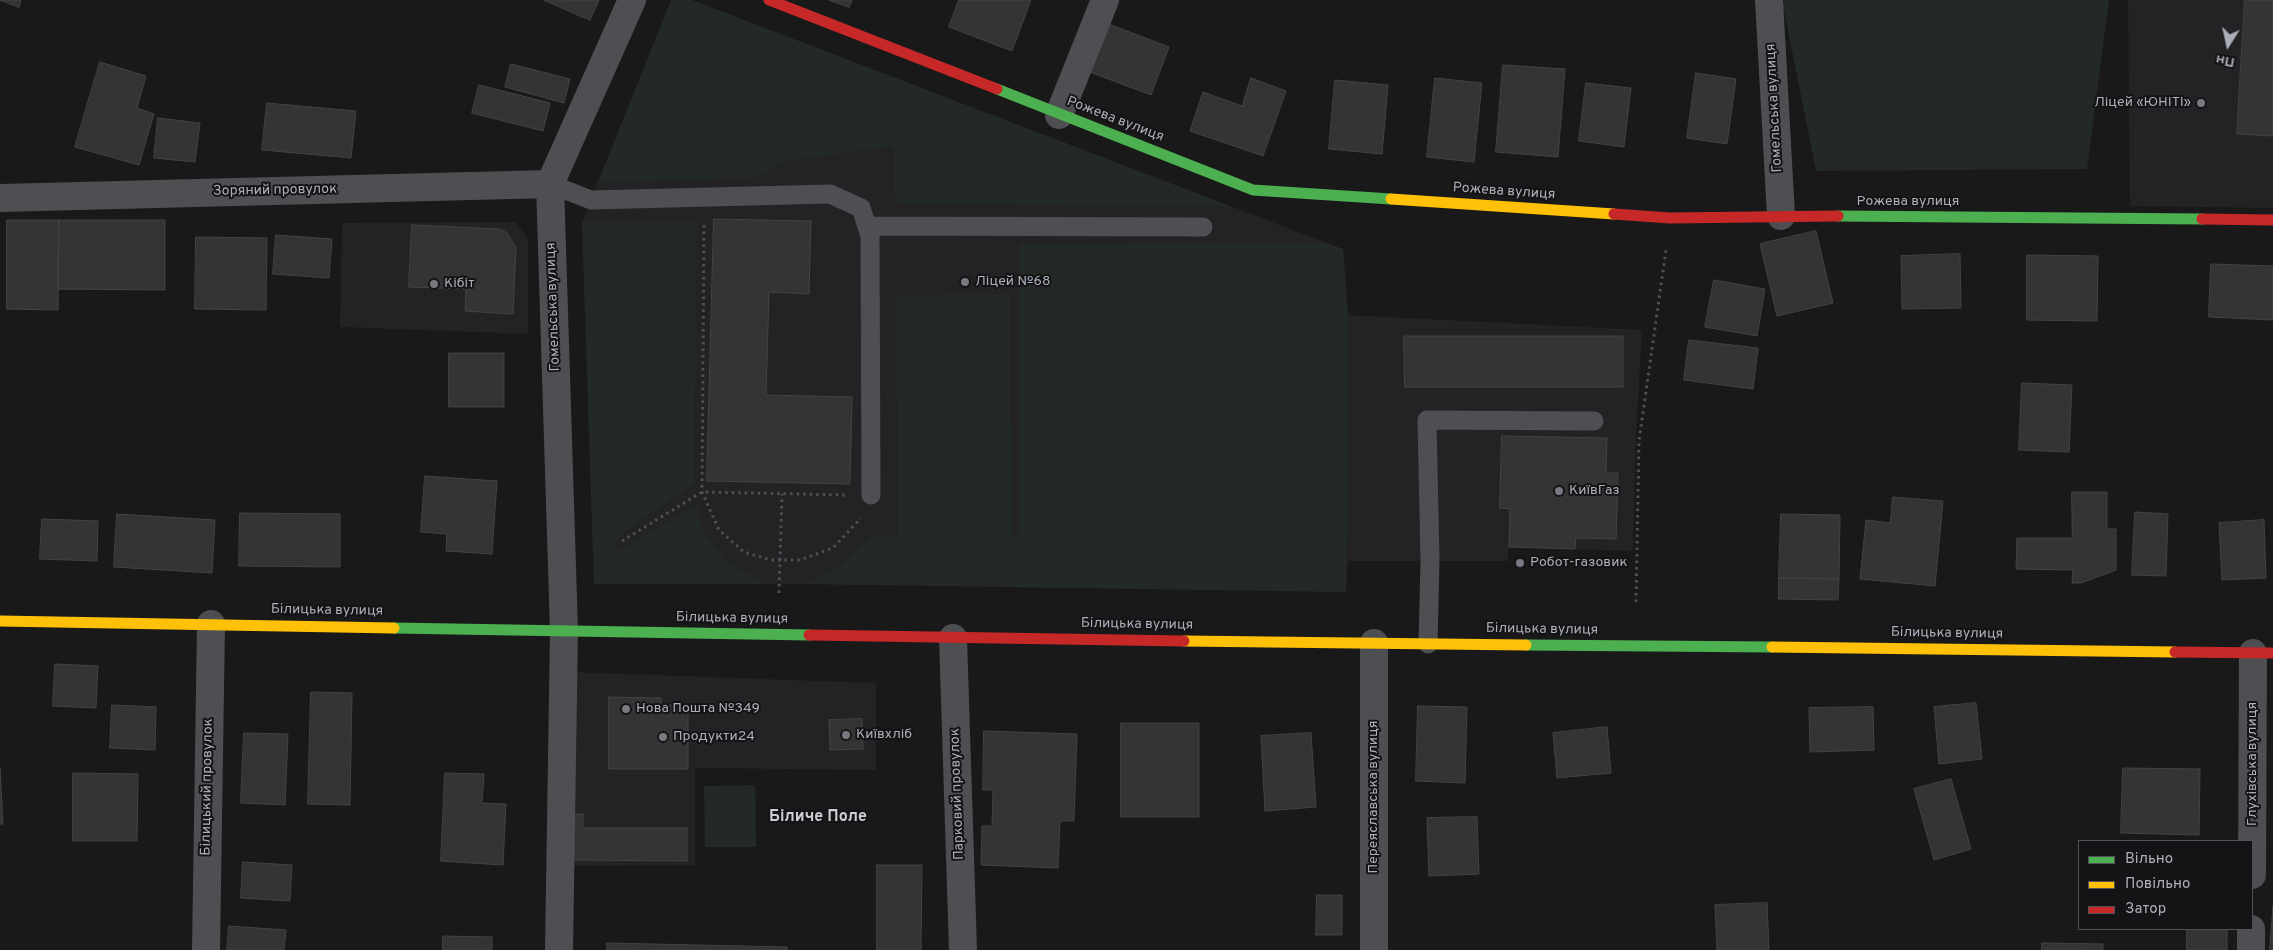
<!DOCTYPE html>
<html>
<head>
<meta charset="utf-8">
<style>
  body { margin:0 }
  #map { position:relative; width:2273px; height:950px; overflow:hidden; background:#19191a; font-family:Overpass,sans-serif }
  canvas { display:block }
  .legend { position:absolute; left:2078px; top:840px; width:175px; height:90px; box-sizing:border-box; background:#141315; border:1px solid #515157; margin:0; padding:6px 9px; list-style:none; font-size:15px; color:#acafb9 }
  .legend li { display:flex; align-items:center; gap:10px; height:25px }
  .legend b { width:25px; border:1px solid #515157 }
  .north { position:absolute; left:2203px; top:20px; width:50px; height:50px; -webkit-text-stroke:4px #141315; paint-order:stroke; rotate:190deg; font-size:14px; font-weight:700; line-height:20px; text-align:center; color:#acafb9 }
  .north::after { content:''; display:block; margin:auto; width:18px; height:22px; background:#acafb9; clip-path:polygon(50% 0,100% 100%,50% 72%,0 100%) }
</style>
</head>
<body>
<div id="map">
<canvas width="2273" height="950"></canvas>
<ul class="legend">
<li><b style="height:6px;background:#4caf50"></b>Вільно</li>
<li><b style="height:6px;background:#ffc107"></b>Повільно</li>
<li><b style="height:6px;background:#c62828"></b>Затор</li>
</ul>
<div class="north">Пн</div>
</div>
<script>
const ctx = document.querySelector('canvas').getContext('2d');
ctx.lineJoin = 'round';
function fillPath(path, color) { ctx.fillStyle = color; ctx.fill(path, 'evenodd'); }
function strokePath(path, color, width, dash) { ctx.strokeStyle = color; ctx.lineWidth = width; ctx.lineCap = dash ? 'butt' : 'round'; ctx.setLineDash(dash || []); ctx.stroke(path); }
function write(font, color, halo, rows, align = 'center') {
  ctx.font = font + ' Overpass,sans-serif'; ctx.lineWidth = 4; ctx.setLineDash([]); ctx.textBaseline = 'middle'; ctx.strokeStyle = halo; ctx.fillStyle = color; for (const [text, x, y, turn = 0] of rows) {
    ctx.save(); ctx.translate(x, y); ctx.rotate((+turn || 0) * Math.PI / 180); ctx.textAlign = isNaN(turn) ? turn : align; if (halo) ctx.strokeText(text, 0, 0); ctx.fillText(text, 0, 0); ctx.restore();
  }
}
fillPath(new Path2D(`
  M 671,0 L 692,0 L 1343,249 L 1348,315 L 1642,330 L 1636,436 L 1633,551 L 1509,547 L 1508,561 L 1348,561 L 1346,592 L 807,584 L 594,584 L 582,222 Z
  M 2128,0 L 2273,0 L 2273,208 L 2130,206 Z
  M 516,222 L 528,240 L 528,334 L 340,327 L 342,223 Z
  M 571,672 L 876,683 L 876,770 L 695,768 L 695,865 L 569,866 Z`), '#232325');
fillPath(new Path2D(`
  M 671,0 L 692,0 L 1232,207 L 895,203 L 893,146 L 782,162 L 755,178 L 598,182 Z
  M 1784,0 L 2109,0 L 2087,169 L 1816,171 L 1783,6 Z
  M 697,221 L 694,484 L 616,538 L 616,552 L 697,505 L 702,530 L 726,561 L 766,584 L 594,584 L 582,222 Z
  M 1327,243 L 1343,249 L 1348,315 L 1347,561 L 1346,592 L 807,584 L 846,561 L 871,537 L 898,536 L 896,295 L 1010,294 L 1012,535 L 1019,536 L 1019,244 Z
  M 755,785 L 756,847 L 705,847 L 704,786 Z`), '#232924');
const building = new Path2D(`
  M 0,0 L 21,0 L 19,7 Z
  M 544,0 L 599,0 L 590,20 Z
  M 829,0 L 852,0 L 849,7 Z
  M 959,0 L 1031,0 L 1012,51 L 949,27 Z
  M 2245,0 L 2273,0 L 2273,136 L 2237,134 Z
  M 1106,23 L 1169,47 L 1151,95 L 1087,71 Z
  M 100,62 L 146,76 L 137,108 L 154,114 L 139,165 L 75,147 Z
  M 511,64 L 570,79 L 564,103 L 505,87 Z
  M 1503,65 L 1565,69 L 1558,157 L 1496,152 Z
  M 1696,73 L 1736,79 L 1727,144 L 1687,138 Z
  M 1251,78 L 1286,91 L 1263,156 L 1190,131 L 1203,92 L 1242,106 Z
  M 1435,78 L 1482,83 L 1474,162 L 1427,157 Z
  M 1335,80 L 1388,85 L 1382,154 L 1329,149 Z
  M 1586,83 L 1631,88 L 1624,147 L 1579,141 Z
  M 479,85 L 550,103 L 543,131 L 472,113 Z
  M 267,103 L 356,111 L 351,158 L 262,150 Z
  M 158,118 L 200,123 L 195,162 L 154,158 Z
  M 714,219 L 811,221 L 809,294 L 769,292 L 766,395 L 852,397 L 850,484 L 707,481 Z
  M 7,220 L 59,220 L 58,310 L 7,309 Z
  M 59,220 L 165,220 L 165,290 L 58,289 Z
  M 412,225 L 500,229 L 507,233 L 516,248 L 513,314 L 465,311 L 466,289 L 409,287 Z
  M 1816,231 L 1833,303 L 1777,316 L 1760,244 Z
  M 276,235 L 332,239 L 329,278 L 273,274 Z
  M 196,237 L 267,238 L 266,310 L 195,309 Z
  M 1960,254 L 1961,308 L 1902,309 L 1901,256 Z
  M 2027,255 L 2098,256 L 2097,321 L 2027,320 Z
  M 2211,264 L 2273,266 L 2273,320 L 2209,317 Z
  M 1714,280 L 1765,289 L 1757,336 L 1705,327 Z
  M 1404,336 L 1623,336 L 1623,387 L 1405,387 Z
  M 1689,340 L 1758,348 L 1753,389 L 1684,380 Z
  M 449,353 L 504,353 L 504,407 L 449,407 Z
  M 2022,383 L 2072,385 L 2069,452 L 2019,450 Z
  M 1502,436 L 1607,438 L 1606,473 L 1618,473 L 1616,539 L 1576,538 L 1575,549 L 1509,547 L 1510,509 L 1500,508 Z
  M 425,476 L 497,481 L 492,554 L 446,551 L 447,534 L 421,532 Z
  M 2072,492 L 2107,492 L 2107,529 L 2116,529 L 2116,570 L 2081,583 L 2072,583 L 2073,570 L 2016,569 L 2017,538 L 2072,538 Z
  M 1893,497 L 1943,501 L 1935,586 L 1860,579 L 1866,520 L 1890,523 Z
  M 2135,512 L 2168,514 L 2166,576 L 2132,575 Z
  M 240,513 L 340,514 L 340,567 L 239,566 Z
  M 117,514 L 215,520 L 212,573 L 114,567 Z
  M 1781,514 L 1840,515 L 1839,579 L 1779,578 Z
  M 42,519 L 98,521 L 97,561 L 40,559 Z
  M 2264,520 L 2266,578 L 2222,580 L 2219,523 Z
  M 1779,578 L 1839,579 L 1838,600 L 1779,599 Z
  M 55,664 L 98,666 L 96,708 L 53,706 Z
  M 311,692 L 352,693 L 350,805 L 308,804 Z
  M 609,697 L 661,698 L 661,705 L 688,705 L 688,769 L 609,769 Z
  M 1976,703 L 1982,759 L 1939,764 L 1934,707 Z
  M 112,705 L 156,707 L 155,750 L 110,748 Z
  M 1418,706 L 1467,707 L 1465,783 L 1416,781 Z
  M 1873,707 L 1874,750 L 1810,752 L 1809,708 Z
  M 862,719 L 863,749 L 830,750 L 829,720 Z
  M 1121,723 L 1199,723 L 1199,817 L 1121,817 Z
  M 1607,727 L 1611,773 L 1557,778 L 1553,733 Z
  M 984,731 L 1077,734 L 1074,821 L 1060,821 L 1058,868 L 981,865 L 982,826 L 992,826 L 993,790 L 983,790 Z
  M 244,733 L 288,734 L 285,805 L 241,803 Z
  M 1311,733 L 1316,807 L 1265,811 L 1261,736 Z
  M 0,768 L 3,824 L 0,824 Z
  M 2123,768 L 2200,769 L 2199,835 L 2121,833 Z
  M 73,773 L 138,774 L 137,841 L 73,841 Z
  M 445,773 L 484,774 L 482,803 L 506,804 L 503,865 L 441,861 Z
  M 1951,779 L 1971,849 L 1934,860 L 1914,789 Z
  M 568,814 L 583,814 L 583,828 L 687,828 L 687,861 L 567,860 Z
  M 1477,817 L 1479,874 L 1429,876 L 1427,818 Z
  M 243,862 L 292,865 L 290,901 L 241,898 Z
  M 877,865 L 922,865 L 921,950 L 877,950 Z
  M 1317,895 L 1342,895 L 1342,935 L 1316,935 Z
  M 1767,903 L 1769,950 L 1717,950 L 1715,905 Z
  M 2273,906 L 2273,950 L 2270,950 Z
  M 229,926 L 286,930 L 284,950 L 227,950 Z
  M 2187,929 L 2227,929 L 2227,950 L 2187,950 Z
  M 443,936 L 492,937 L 492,950 L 443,950 Z
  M 607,943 L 787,947 L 787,950 L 607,950 Z
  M 2042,943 L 2103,944 L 2103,950 L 2042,950 Z`);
fillPath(building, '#343435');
strokePath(building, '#424346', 1);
strokePath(new Path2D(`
  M 704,225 L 702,492 L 719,530 L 744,552 L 771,560 L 800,560 L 833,548 L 861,518
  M 622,541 L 702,492 L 846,495
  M 779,593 L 782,494
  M 1636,602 L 1639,441 L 1666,250`), '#4f5053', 3, [2.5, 4]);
strokePath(new Path2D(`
  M 550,184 L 591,200 L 830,194 L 861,208 L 870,236 L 871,495
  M 867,226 L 1203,227
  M 1428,644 L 1430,561 L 1427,420 L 1594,421`), '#4e4f52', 19);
strokePath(new Path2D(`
  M 1769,0 L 1781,216
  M 1059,115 L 1105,0
  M 0,198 L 550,184
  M 953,638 L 963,950
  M 2252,875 L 2253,653
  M 206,950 L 211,624
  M 559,950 L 564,631 L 550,184 L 632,0
  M 1374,950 L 1374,643
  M 2251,950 L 2251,929`), '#4e4f52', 28);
strokePath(new Path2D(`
  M 997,89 L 1253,190 L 1391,199
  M 1838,216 L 2202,219
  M 394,628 L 809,635
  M 1526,645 L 1772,647`), '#4caf50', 11);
strokePath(new Path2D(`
  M 1391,199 L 1614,214
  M 0,621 L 394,628
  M 1184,641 L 1526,645
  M 1772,647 L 2175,652`), '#ffc107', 11);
strokePath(new Path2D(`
  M 769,0 L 997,89
  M 1614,214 L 1670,218 L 1838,216
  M 2202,219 L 2273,220
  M 809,635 L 1184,641
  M 2175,652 L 2273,653`), '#c62828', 11);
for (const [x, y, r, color] of [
  [2201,103,5,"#797a81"],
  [965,282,5,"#797a81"],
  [434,284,5,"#797a81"],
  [1559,491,5,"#797a81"],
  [1520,563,5,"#797a81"],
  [626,709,5,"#797a81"],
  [846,735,5,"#797a81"],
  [663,737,5,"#797a81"]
]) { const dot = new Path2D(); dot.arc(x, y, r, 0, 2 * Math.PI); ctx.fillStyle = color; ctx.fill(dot); strokePath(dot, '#141315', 2); }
write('14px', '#acafb9', '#141315', [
  ["Ліцей «ЮНІТІ»",2191,103,"right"],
  ["Ліцей №68",975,282],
  ["Кібіт",444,284],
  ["КиївГаз",1569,491],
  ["Робот-газовик",1530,563],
  ["Нова Пошта №349",636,709],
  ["Київхліб",856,735],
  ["Продукти24",673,737]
], 'left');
write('14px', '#acafb9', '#141315', [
  ["Гомельська вулиця",1775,108,-93],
  ["Рожева вулиця",1115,120,21],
  ["Зоряний провулок",275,191,-1],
  ["Рожева вулиця",1504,192,4],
  ["Рожева вулиця",1908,202],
  ["Гомельська вулиця",554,307,-92],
  ["Білицька вулиця",327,611,1],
  ["Білицька вулиця",732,619,1],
  ["Білицька вулиця",1137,625,1],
  ["Білицька вулиця",1542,630,1],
  ["Білицька вулиця",1947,634,1],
  ["Глухівська вулиця",2253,764,-90],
  ["Білицький провулок",208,787,-89],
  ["Парковий провулок",958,794,-92],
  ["Переяславська вулиця",1374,797,-90]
]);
write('bold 16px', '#cdced5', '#141315', [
  ["Біличе Поле",818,818]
]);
</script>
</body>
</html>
